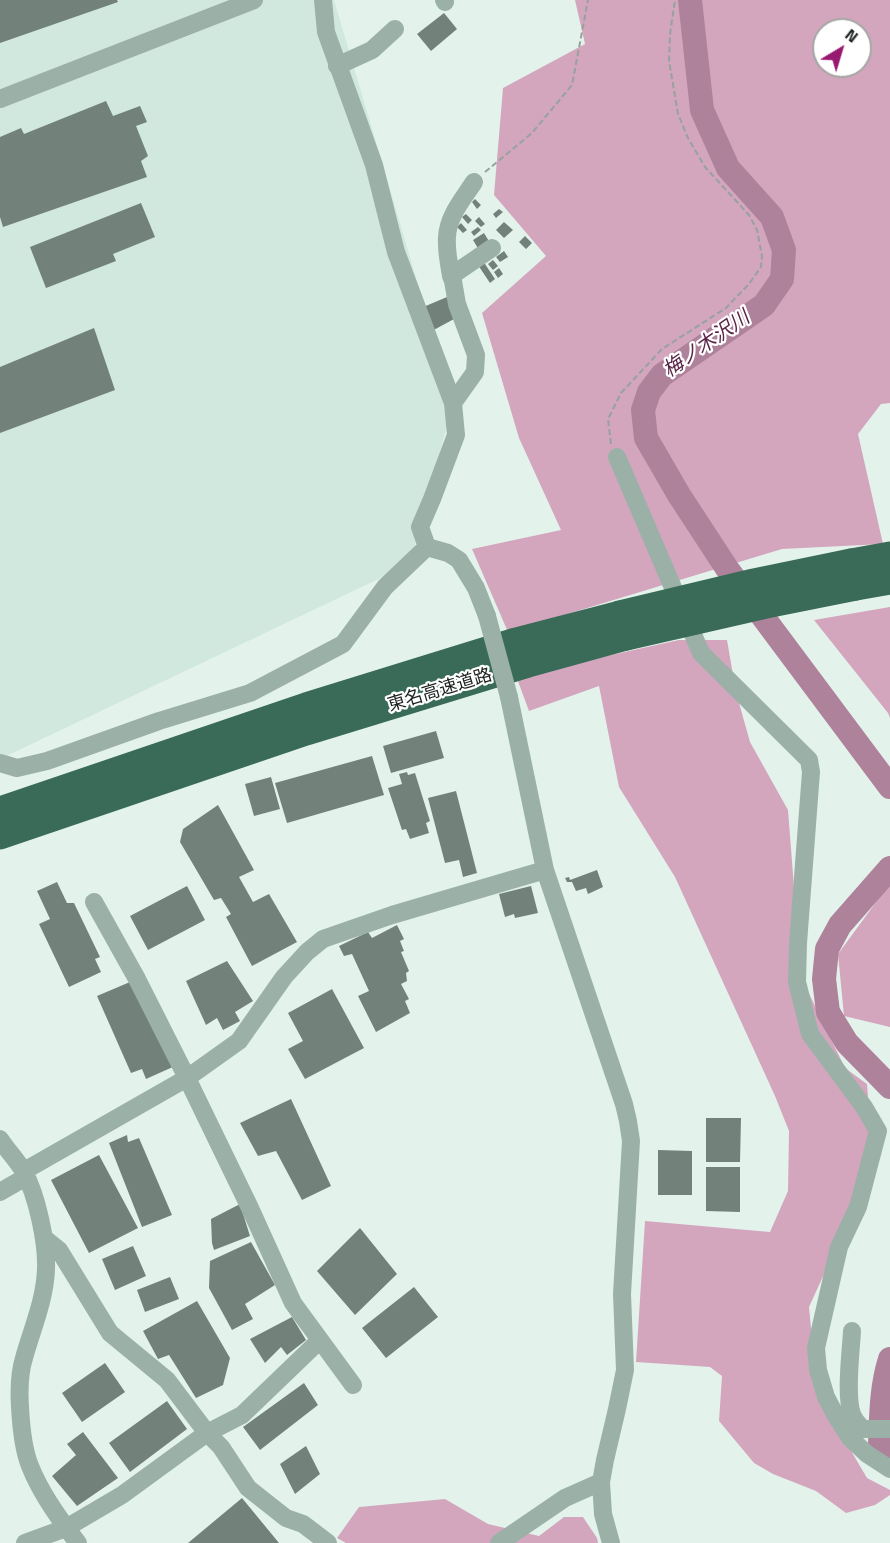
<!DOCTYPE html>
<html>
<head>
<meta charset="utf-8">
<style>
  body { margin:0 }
  #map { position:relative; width:890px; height:1543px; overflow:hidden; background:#e3f3ec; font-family:"Titillium Web",sans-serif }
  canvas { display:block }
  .north { position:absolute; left:812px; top:18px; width:60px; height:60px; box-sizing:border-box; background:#fff; border:2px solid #a4a6a5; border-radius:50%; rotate:38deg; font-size:16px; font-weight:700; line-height:24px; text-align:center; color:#1b211e }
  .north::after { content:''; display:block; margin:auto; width:21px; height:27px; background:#981970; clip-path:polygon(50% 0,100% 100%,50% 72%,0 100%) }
</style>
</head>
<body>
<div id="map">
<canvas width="890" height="1543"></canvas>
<div class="north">N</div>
</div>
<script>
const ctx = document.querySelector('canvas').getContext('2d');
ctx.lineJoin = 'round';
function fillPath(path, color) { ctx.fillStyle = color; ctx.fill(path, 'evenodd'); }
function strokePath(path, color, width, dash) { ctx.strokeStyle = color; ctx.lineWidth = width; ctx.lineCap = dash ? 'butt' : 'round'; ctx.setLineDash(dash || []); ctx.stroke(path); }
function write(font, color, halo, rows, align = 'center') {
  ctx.font = font + ' "Titillium Web","Noto Sans JP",sans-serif'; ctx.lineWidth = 4.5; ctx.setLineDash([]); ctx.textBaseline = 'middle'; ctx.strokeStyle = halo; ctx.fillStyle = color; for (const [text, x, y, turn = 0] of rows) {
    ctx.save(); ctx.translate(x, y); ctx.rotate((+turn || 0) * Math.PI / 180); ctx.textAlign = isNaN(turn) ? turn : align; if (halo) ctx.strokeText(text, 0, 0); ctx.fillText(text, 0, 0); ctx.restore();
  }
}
fillPath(new Path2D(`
  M 0,0 L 334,0 L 453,403 L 410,564 L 0,759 Z`), '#d0e8dd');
fillPath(new Path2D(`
  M 575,0 L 890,0 L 890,403 L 881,404 L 858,434 L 883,544 L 782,549 L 508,632 L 472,549 L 561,530 L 519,438 L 482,313 L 546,256 L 494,195 L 503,88 L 585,44 ZM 824,30 L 860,30 L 860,66 L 824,66 Z
  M 890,607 L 890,718 L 888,713 L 814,620 Z
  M 679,640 L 727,640 L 736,692 L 750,742 L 788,810 L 801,977 L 845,1068 L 867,1084 L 870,1121 L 862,1191 L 809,1307 L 817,1393 L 867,1478 L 890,1490 L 890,1495 L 875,1505 L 846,1513 L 816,1491 L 773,1474 L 754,1463 L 719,1421 L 722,1376 L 710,1367 L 636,1362 L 645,1221 L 770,1232 L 788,1191 L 789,1131 L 775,1096 L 675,877 L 619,787 L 599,686 L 529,711 L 516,676 Z
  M 890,883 L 890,1027 L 844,1016 L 838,954 Z
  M 445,1499 L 488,1524 L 539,1536 L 564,1517 L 583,1517 L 597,1538 L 598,1543 L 346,1543 L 337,1538 L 359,1507 Z`), '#d3a6be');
strokePath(new Path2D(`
  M 690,0 L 702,110 L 728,168 L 772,217 L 784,250 L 782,279 L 764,305 L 662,375 L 649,392 L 643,410 L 646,438 L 679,495 L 728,570 L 890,787
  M 890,868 L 840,925 L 827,949 L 824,979 L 828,1012 L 847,1043 L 890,1087
  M 890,1359 C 881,1387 881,1417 880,1446 L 890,1453`), '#ae829a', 24);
fillPath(new Path2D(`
  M 0,0 L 117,0 L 118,2 L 0,43 Z
  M 444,13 L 457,29 L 431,51 L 417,34 Z
  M 106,101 L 113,116 L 140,106 L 147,122 L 136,126 L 148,156 L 141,161 L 147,177 L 3,227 L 0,217 L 0,137 L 21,128 L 24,134 Z
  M 475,199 L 481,205 L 477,209 L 472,202 Z
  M 141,203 L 155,237 L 113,254 L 116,261 L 46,288 L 30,247 Z
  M 499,209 L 503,212 L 496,218 L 493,214 Z
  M 466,214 L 472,220 L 468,224 L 462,217 Z
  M 479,217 L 485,224 L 481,227 L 475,221 Z
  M 504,222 L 513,230 L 504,238 L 496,230 Z
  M 461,223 L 467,230 L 463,233 L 457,227 Z
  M 478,227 L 481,230 L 474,236 L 471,232 Z
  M 484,233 L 490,243 L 479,250 L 473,240 Z
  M 525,236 L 532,243 L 526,249 L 519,242 Z
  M 504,251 L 508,257 L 500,262 L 496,257 Z
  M 493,260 L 498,266 L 493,270 L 488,264 Z
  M 483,261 L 495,279 L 490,283 L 478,265 Z
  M 499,268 L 503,274 L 498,278 L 494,272 Z
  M 447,297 L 454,319 L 430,332 L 421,308 Z
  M 94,328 L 115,390 L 0,433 L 0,367 Z
  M 436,731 L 444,758 L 391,773 L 383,746 Z
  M 372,756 L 384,795 L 287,823 L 275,783 Z
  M 407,772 L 408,775 L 415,773 L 430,821 L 426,823 L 429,833 L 410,839 L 406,829 L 402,830 L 388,788 L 402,784 L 399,774 Z
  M 271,777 L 280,809 L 254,816 L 245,784 Z
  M 456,791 L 477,873 L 463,877 L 459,860 L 445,863 L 428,798 Z
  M 218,805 L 254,870 L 239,877 L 253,902 L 269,894 L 297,942 L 252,966 L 226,917 L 231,914 L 221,898 L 214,900 L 180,842 L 183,829 Z
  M 597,870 L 603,887 L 588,894 L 586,888 L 576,891 L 572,882 L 567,882 L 565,878 L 569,877 L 570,880 Z
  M 57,882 L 67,903 L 74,903 L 100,957 L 95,959 L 101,972 L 69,987 L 39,924 L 50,919 L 37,891 Z
  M 187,886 L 205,920 L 148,950 L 130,916 Z
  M 531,886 L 538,913 L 515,918 L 514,914 L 505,917 L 499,894 Z
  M 397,925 L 404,939 L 400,941 L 404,951 L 401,952 L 409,971 L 406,973 L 407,981 L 401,984 L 409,999 L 405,1001 L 410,1013 L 376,1032 L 358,996 L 369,991 L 352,954 L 344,956 L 339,946 L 368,932 L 372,938 Z
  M 227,961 L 253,1001 L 235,1012 L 240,1021 L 223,1030 L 217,1018 L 206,1025 L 186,981 Z
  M 137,979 L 175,1066 L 146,1079 L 142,1069 L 131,1073 L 97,996 Z
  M 332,989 L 364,1048 L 305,1079 L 288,1049 L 303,1041 L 288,1013 Z
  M 291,1099 L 331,1186 L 302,1200 L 276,1151 L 258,1156 L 240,1123 Z
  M 706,1118 L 741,1118 L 740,1162 L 706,1162 Z
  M 127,1135 L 128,1142 L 139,1138 L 172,1215 L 142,1227 L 109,1143 Z
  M 658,1150 L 692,1151 L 692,1195 L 658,1195 Z
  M 99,1155 L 138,1228 L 89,1253 L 51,1180 Z
  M 706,1167 L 740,1167 L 740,1212 L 706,1211 Z
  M 240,1204 L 250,1236 L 214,1250 L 212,1243 L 211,1219 Z
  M 360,1228 L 397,1274 L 355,1315 L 317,1271 Z
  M 251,1242 L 275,1285 L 245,1304 L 253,1319 L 232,1330 L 209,1288 L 210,1261 Z
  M 133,1246 L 146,1276 L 115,1290 L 102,1259 Z
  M 170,1277 L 179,1299 L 145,1312 L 137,1290 Z
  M 414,1287 L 438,1317 L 386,1358 L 362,1328 Z
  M 197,1301 L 230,1358 L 223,1385 L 196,1398 L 169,1355 L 158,1359 L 143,1331 Z
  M 292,1317 L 306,1340 L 287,1355 L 281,1347 L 265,1363 L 250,1339 Z
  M 105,1363 L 125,1392 L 82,1422 L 62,1393 Z
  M 304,1383 L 318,1405 L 260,1450 L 243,1427 Z
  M 167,1401 L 187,1429 L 130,1472 L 109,1443 Z
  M 83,1432 L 118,1478 L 77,1506 L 52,1476 L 76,1455 L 67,1444 Z
  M 306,1446 L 320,1474 L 295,1494 L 280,1464 Z
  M 242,1498 L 279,1543 L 188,1543 Z`), '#73817b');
strokePath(new Path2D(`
  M 485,172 L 532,133 L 572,85 L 588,0
  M 611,444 L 608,419 L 621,393 L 662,349 L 726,308 L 749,284 L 761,267 L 762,256 L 757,230 L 749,215 L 705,167 L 688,138 L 678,114 L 669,61 L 670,34 L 675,0`), '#96a29d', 2, [6, 3]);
strokePath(new Path2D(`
  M 323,0 L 326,32 L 374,165 L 396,252 L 453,403 L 456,435 L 432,499 L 420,527 L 427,547 L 448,553 L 459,560 L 476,588 L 487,616
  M 444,0 L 445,2
  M 337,66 L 372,50 L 395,29
  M 0,99 L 254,0
  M 451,276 L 492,248
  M 453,403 L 475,372 L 476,355 L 457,304 L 453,281 L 451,276 C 449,264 446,250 447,237 C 448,216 463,199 474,182
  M 617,457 L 701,653 L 809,760 L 811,772 L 798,943 L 797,982 L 810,1034 L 864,1107 L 878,1131 L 858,1207 L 839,1247 L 816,1348 L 818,1370 L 826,1397 L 836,1416 L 850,1438 L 867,1454 L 890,1469
  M 509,697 L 545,870 L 624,1104 L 628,1121 L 631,1141 L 622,1294 L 625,1370 L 617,1409 L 605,1460 L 601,1482 L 603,1514 L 611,1543
  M 0,763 L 17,768 L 47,761 L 159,721 L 250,693 L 343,644 L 385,587 L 427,547
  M 94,902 L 137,979 L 187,1078 L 250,1208 L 293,1303 L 353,1385
  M 0,1139 C 7,1150 17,1160 24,1172 C 37,1195 47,1243 46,1269 C 45,1300 32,1329 24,1358 C 19,1374 19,1391 20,1407 C 21,1426 23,1449 30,1466 C 41,1494 59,1519 78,1543
  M 24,1171 L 187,1078 L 239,1041 L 284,977 L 307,952 L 323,939 L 392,915 L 545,870
  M 0,1192 L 26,1177
  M 44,1238 L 59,1250 L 110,1333 L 167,1380 L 207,1433 L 221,1447 L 248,1488 L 286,1518 L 303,1524 L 328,1543
  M 852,1331 C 851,1351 845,1396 852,1414 C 854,1420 858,1424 863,1429 L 890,1429
  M 25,1543 L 66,1528 L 122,1495 L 207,1433 L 242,1415 L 320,1340
  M 499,1543 L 565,1498 L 601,1482`), '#9bb1a8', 18);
strokePath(new Path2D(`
  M 851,562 L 890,555
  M 856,587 L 890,581
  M 0,810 L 306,706 L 516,641 L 620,614
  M 0,836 L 306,732 L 528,664 L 626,637`), '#396b58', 27);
strokePath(new Path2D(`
  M 487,616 L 509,697`), '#9bb1a8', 18);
strokePath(new Path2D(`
  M 620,614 L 754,582 L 851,562
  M 626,637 L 766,605 L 856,587`), '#396b58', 27);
write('18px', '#1b211e', '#fff', [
  ["東名高速道路",440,691,-17]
]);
write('italic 20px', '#5c2547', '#fff', [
  ["梅ノ木沢川",707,345,-35]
]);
</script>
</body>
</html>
